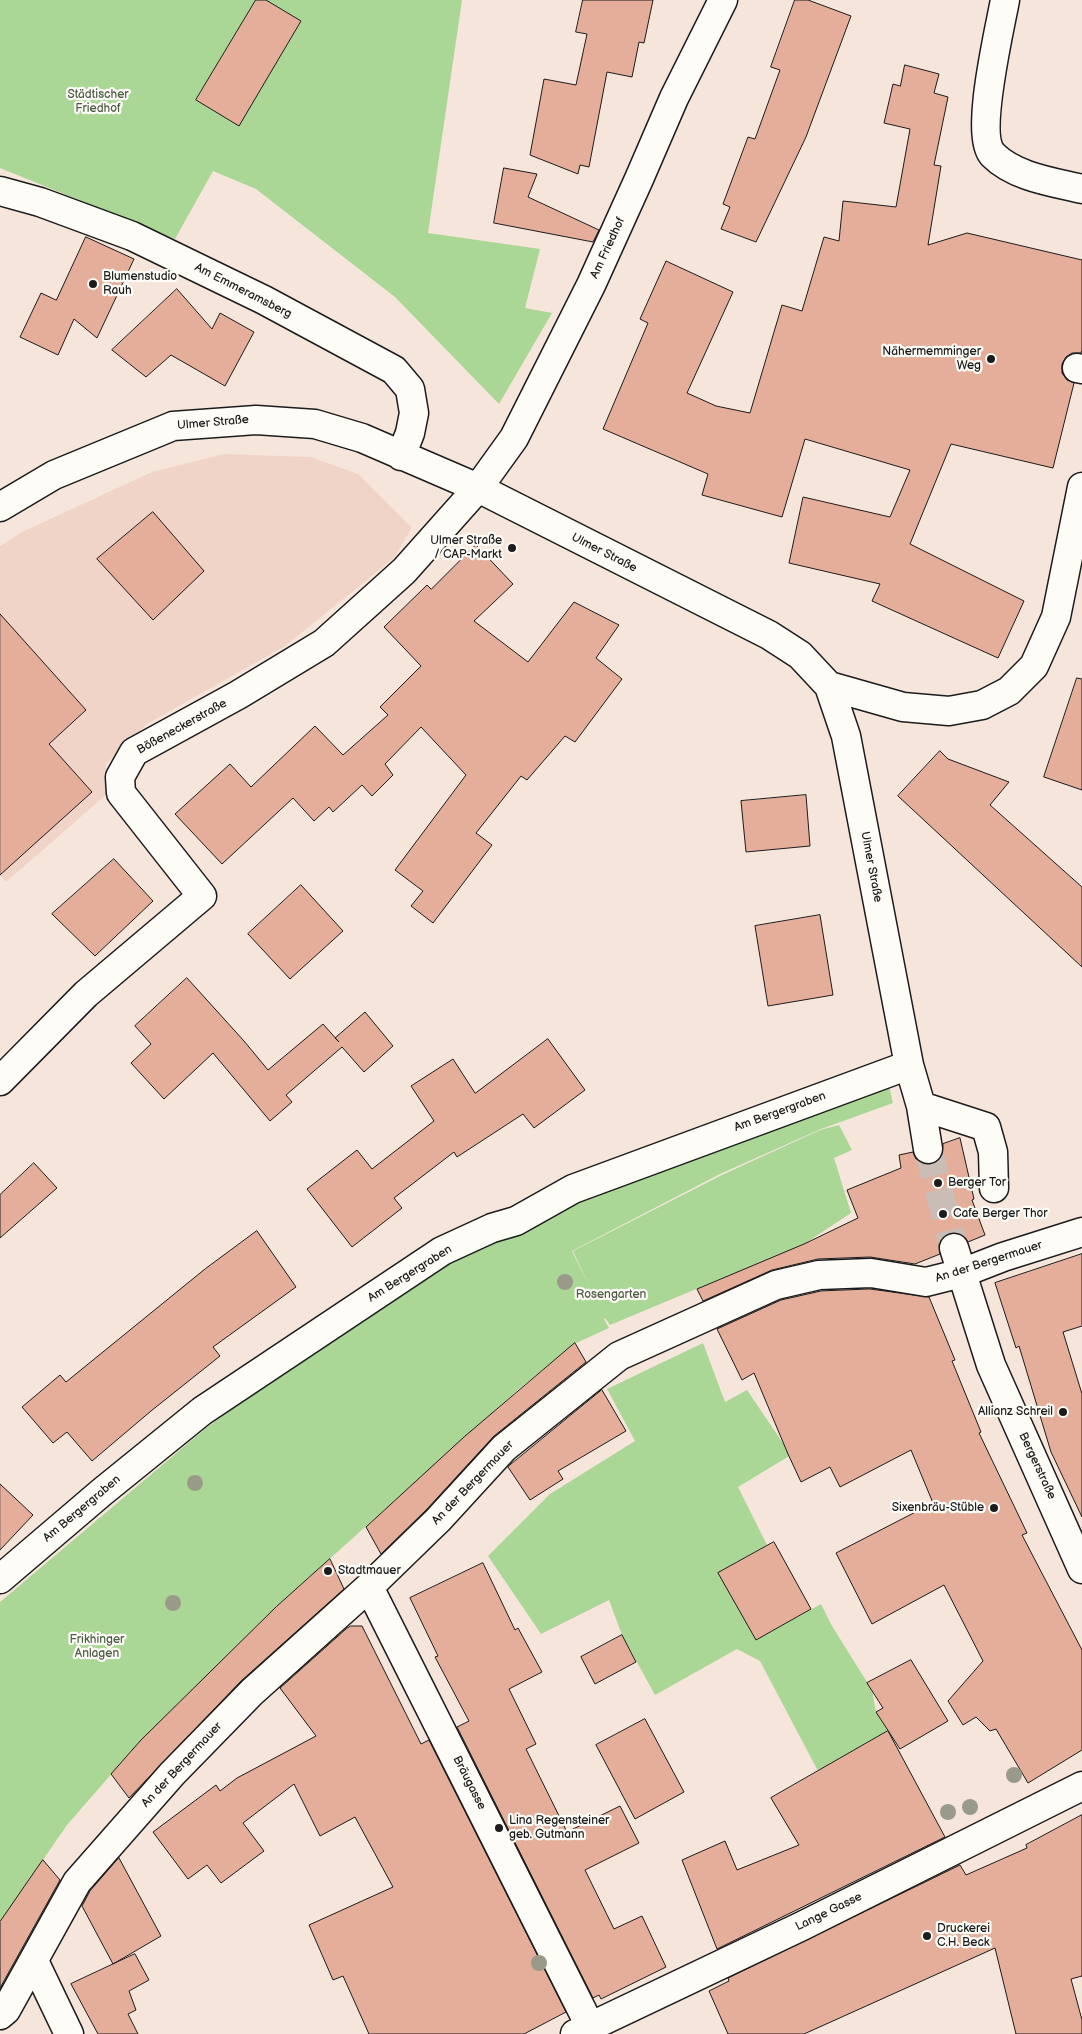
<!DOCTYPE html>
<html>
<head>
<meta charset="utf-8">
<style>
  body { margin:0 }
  canvas { display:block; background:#f6e5db }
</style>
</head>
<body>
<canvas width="1082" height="2034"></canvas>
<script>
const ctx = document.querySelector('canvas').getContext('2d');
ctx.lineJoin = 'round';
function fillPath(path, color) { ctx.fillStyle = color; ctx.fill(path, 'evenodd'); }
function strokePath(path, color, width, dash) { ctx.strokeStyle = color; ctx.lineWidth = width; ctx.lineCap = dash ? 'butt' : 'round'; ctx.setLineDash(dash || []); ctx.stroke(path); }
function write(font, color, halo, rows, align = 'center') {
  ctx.font = font + ' "Balsamiq Sans",sans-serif'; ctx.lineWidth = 4.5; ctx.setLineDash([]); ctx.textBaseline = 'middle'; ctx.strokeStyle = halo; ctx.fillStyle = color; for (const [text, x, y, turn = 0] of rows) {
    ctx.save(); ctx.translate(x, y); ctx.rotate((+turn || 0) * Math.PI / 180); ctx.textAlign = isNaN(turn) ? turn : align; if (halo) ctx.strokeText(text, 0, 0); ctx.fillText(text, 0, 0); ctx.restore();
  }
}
fillPath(new Path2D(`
  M 224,454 L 311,457 L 358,474 L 412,528 L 393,559 L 285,646 L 147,724 L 106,764 L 107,794 L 6,882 L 0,875 L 0,546 L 20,533 L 152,472 Z`), '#f1d4c8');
fillPath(new Path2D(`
  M 0,0 L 256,0 L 196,100 L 239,126 L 301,21 L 266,0 L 462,0 L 428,233 L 540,249 L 525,308 L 552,313 L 499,404 L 395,297 L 256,189 L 213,171 L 175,239 L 0,168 Z
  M 883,1060 L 893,1103 L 821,1129 L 720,1174 L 572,1251 L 590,1288 L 573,1251 L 722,1175 L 820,1130 L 839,1125 L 852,1150 L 834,1158 L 851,1213 L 804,1244 L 610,1325 L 605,1318 L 604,1319 L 609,1328 L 574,1344 L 520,1388 L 276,1607 L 141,1740 L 67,1825 L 0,1922 L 0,1602 L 206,1428 L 495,1218 L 557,1185 Z
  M 703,1343 L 725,1402 L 747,1390 L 791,1455 L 738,1487 L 767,1545 L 718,1573 L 756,1640 L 821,1604 L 832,1626 L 872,1690 L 876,1712 L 888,1731 L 818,1771 L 760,1661 L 737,1649 L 655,1695 L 622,1635 L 609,1600 L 541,1634 L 488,1556 L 550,1494 L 635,1441 L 607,1389 Z`), '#abd796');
const building = new Path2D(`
  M 256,0 L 266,0 L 301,21 L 239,126 L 196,100 Z
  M 583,0 L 653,0 L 644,43 L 639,42 L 632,77 L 607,72 L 589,167 L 580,165 L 578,174 L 530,155 L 544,79 L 576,85 L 587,34 L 576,32 Z
  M 795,0 L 808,0 L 851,16 L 806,137 L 756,242 L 721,229 L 730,207 L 723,204 L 748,137 L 755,139 L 780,70 L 771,67 Z
  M 905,65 L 939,74 L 934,93 L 948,97 L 934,165 L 941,166 L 928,245 L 967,233 L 1082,260 L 1082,350 L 1081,353 L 1072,353 L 1066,357 L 1062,364 L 1062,373 L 1067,380 L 1074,383 L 1053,468 L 951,444 L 910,544 L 1024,601 L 998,658 L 872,601 L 880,584 L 789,563 L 803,497 L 890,517 L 910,470 L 805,439 L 782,517 L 702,495 L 708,474 L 603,429 L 648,323 L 640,319 L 666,261 L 733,292 L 687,393 L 716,406 L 750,413 L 782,305 L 802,311 L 824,237 L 839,241 L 843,201 L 896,207 L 910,129 L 884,123 L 893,84 L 900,86 Z
  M 504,168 L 537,174 L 528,197 L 599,230 L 593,242 L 494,223 Z
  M 86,237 L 134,259 L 97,338 L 74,319 L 58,355 L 20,337 L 41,293 L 56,300 Z
  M 177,289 L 212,329 L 220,313 L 254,332 L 225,386 L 171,355 L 146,377 L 112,350 Z
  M 153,512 L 204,571 L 153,620 L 97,559 Z
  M 476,545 L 513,584 L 474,621 L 528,662 L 574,602 L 619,625 L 596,658 L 622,679 L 575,742 L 565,736 L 527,780 L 521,776 L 476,833 L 492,845 L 433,923 L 411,906 L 423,891 L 395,870 L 466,775 L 421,727 L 385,764 L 393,775 L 372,796 L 362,785 L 333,812 L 329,807 L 314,821 L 293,798 L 222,864 L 175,814 L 230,764 L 251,787 L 315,726 L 343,755 L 388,715 L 380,707 L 421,666 L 384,627 L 427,585 L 431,589 Z
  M 0,614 L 86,710 L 49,744 L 92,792 L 0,875 Z
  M 1077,678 L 1082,679 L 1082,790 L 1044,777 Z
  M 940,751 L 948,759 L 1009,782 L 990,805 L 1082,887 L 1082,967 L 898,796 Z
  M 806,795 L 810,846 L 746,852 L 741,801 Z
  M 114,859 L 153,901 L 95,956 L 52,914 Z
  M 301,885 L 343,931 L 290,979 L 248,934 Z
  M 820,915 L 833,995 L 768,1006 L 755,926 Z
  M 187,978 L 244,1041 L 268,1070 L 323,1024 L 339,1042 L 335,1038 L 365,1012 L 393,1046 L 364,1072 L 342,1047 L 286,1095 L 292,1102 L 270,1121 L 213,1053 L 164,1099 L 131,1063 L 151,1044 L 135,1026 Z
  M 548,1039 L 585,1090 L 534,1128 L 523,1114 L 457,1157 L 454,1152 L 394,1198 L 402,1208 L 352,1247 L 307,1189 L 357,1150 L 372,1169 L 434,1121 L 411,1086 L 453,1059 L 475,1093 Z
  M 960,1138 L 974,1199 L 972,1200 L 985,1235 L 968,1242 L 964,1236 L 958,1233 L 949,1233 L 942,1238 L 939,1244 L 940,1254 L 915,1264 L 870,1257 L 818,1259 L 772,1270 L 703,1301 L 697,1289 L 804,1244 L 858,1218 L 847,1190 L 901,1168 L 899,1155 L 913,1152 L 916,1159 L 922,1163 L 931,1164 L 938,1161 L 942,1155 L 943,1144 Z
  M 34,1163 L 57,1188 L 0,1238 L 0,1195 Z
  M 257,1231 L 296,1287 L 213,1347 L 220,1356 L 151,1411 L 92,1461 L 67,1432 L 53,1443 L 22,1407 L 60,1375 L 66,1382 L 205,1269 Z
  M 1082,1254 L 1082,1326 L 1063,1332 L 1082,1394 L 1082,1517 L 1051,1452 L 1019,1346 L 1016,1348 L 995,1283 Z
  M 870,1289 L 929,1297 L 955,1360 L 952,1361 L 981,1432 L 979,1433 L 1027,1533 L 1022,1535 L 1082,1650 L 1082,1750 L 1028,1783 L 996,1729 L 990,1731 L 976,1717 L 963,1725 L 948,1701 L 983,1661 L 944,1585 L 872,1624 L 836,1553 L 933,1503 L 911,1450 L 840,1487 L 830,1467 L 801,1482 L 788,1454 L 754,1373 L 742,1380 L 717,1329 L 781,1300 L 821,1291 Z
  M 575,1343 L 586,1362 L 494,1436 L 427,1509 L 381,1554 L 366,1527 L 464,1437 Z
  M 602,1390 L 626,1431 L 558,1471 L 563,1479 L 530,1500 L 508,1467 Z
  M 0,1484 L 33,1515 L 0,1550 Z
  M 774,1542 L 811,1609 L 756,1640 L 718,1573 Z
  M 330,1559 L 344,1589 L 241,1681 L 129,1798 L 111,1774 L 141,1740 L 276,1607 Z
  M 483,1563 L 515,1630 L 518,1628 L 542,1672 L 509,1689 L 536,1744 L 526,1749 L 567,1832 L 620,1806 L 639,1843 L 585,1870 L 614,1929 L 642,1916 L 666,1967 L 601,1999 L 599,1995 L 593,1998 L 457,1727 L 469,1721 L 435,1657 L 438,1656 L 410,1598 Z
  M 351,1626 L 362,1626 L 421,1744 L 429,1740 L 566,2012 L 524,2034 L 369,2034 L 343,1976 L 333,1980 L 309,1925 L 393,1887 L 355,1817 L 320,1836 L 294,1784 L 243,1823 L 264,1851 L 221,1883 L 207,1865 L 188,1879 L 153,1832 L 216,1785 L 220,1791 L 237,1778 L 316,1736 L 280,1688 L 346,1629 Z
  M 622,1635 L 636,1662 L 595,1684 L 581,1657 Z
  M 911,1660 L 948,1721 L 900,1749 L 876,1712 L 883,1708 L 867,1683 Z
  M 645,1719 L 684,1792 L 635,1819 L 596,1745 Z
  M 888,1731 L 945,1837 L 717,1949 L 682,1860 L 725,1841 L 737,1870 L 799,1845 L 771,1798 Z
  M 1082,1815 L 1082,1976 L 1071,1979 L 1082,2020 L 1082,2034 L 1016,2034 L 995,1948 L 804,2034 L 728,2034 L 709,1991 L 729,1981 L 728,1978 L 960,1865 L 966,1875 L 1027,1848 L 1026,1845 Z
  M 119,1858 L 161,1936 L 113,1964 L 82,1906 L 90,1891 Z
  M 43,1860 L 60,1880 L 0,1988 L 0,1922 Z
  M 135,1954 L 149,1980 L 129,1991 L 136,2010 L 128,2014 L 138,2034 L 98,2034 L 71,1984 Z`);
fillPath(building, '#e4ae9a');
strokePath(building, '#1c1c1c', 1);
strokePath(new Path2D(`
  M 928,1149 L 954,1248`), '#cabdb5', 28, [28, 14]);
const minor = new Path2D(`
  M 1005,0 C 1000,28 974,135 993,155 C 1015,177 1053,182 1082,189
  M 0,191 L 40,202 L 132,236 L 264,300 L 394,370 L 410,389 L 414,413 L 410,433 L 401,456
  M 1077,368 L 1082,369
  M 0,507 L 54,475 L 173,426 L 256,420 L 315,424 L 362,438 L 478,488 L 769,635 L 800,655 L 829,686 L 846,736 L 909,1065 L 921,1106 L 928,1149
  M 829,686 L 903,707 L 949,711 L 982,705 L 1009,691 L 1034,666 L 1056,617 L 1082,487
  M 0,1081 L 86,994 L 202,896 L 121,793 L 120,777 L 134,752 L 238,695 L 324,643 L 404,571 L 478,488 L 514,438 L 591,285 L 639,179 L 674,98 L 723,0
  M 921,1106 L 986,1127 L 993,1152 L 994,1188
  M 954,1248 L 991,1365 L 1082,1569
  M 0,1579 L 102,1492 L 202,1411 L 442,1251 L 492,1228 L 516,1221 L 573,1189 L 909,1065
  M 369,1587 L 594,2034
  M 34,1961 L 69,2034
  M 0,2015 L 6,2010 L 77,1882 L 172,1774 L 252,1692 L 369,1587 L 438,1520 L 504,1448 L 619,1356 L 776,1285 L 819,1275 L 871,1273 L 926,1282 L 962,1273 L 1003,1257 L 1082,1232
  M 575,2034 L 802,1926 L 1082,1786`);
strokePath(minor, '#1c1c1c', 31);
strokePath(minor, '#fdfcf7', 28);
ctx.fillStyle = '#9a9a8a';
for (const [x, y] of [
  [565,1282],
  [195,1483],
  [173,1603],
  [1014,1775],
  [970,1807],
  [948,1812],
  [539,1963]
]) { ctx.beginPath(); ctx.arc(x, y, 8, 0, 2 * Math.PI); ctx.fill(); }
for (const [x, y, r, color] of [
  [93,284,5,"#1c1c1c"],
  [991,359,5,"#1c1c1c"],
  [512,548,5,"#1c1c1c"],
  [938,1183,5,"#1c1c1c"],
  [943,1214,5,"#1c1c1c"],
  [1063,1412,5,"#1c1c1c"],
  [994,1508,5,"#1c1c1c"],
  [328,1571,5,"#1c1c1c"],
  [499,1828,5,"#1c1c1c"],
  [927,1936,5,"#1c1c1c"]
]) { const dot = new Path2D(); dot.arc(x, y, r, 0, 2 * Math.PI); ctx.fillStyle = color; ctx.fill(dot); strokePath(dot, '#fdfcf7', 2); }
write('12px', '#4e5d47', '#fdfcf7', [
  ["Städtischer",98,95],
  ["Friedhof",98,109],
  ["Rosengarten",611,1295],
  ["Frikhinger",97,1640],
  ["Anlagen",97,1654]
]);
write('12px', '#1c1c1c', '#fdfcf7', [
  ["Am Friedhof",608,248,-65],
  ["Am Emmeramsberg",243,291,27],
  ["Ulmer Straße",213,423,-5],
  ["Ulmer Straße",604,553,27],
  ["Bößeneckerstraße",182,727,-29],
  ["Ulmer Straße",871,867,79],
  ["Am Bergergraben",780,1112,-20],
  ["An der Bergermauer",989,1262,-18],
  ["Am Bergergraben",410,1274,-32],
  ["Bergerstraße",1037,1466,65],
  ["An der Bergermauer",473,1483,-46],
  ["Am Bergergraben",82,1509,-40],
  ["An der Bergermauer",182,1765,-47],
  ["Bräugasse",469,1783,63],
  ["Lange Gasse",829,1912,-26]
]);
write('12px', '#1c1c1c', '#fdfcf7', [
  ["Blumenstudio",103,277],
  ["Rauh",103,291],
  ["Nähermemminger",981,352,"right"],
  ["Weg",981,366,"right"],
  ["Ulmer Straße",502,541,"right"],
  ["/ CAP-Markt",502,555,"right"],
  ["Berger Tor",948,1183],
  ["Cafe Berger Thor",953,1214],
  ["Allianz Schreil",1053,1412,"right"],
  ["Sixenbräu-Stüble",984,1508,"right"],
  ["Stadtmauer",338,1571],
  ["Lina Regensteiner",509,1821],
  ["geb. Gutmann",509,1835],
  ["Druckerei",937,1929],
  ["C.H. Beck",937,1943]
], 'left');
</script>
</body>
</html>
